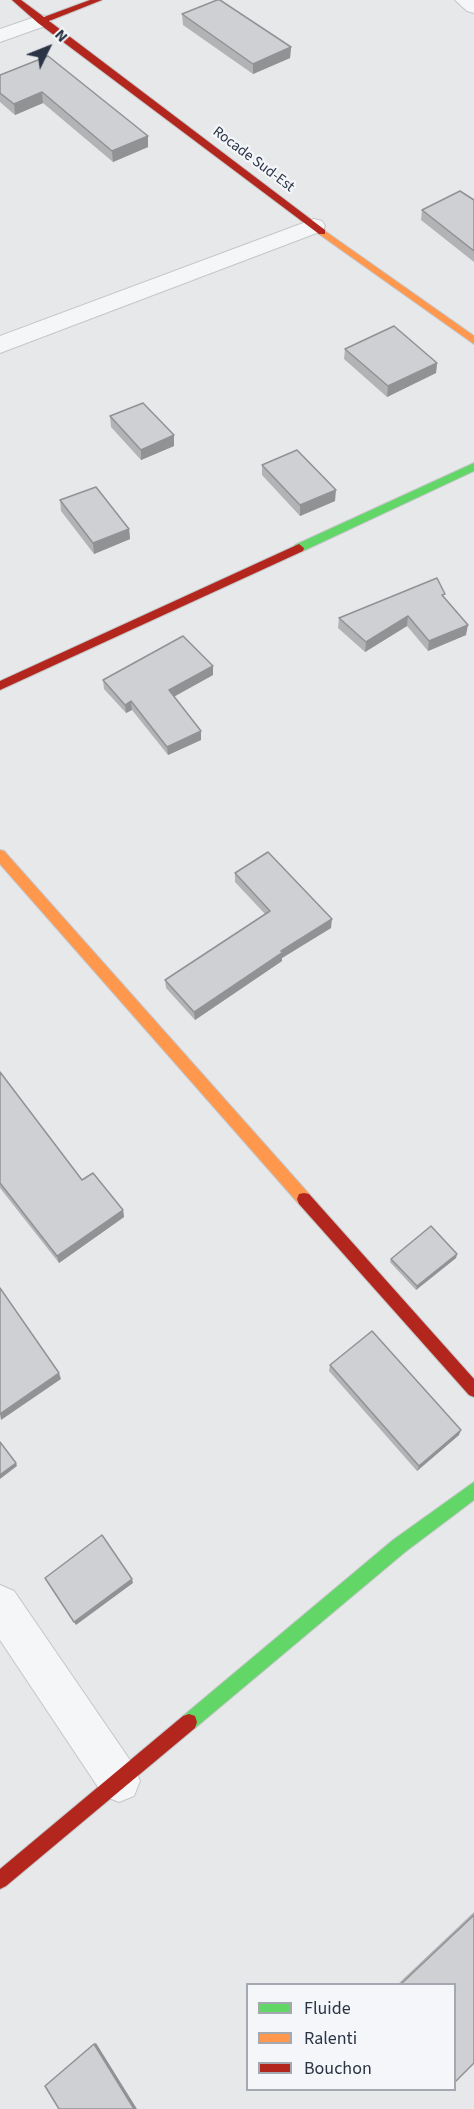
<!DOCTYPE html>
<html>
<head>
<meta charset="utf-8">
<style>
  body { margin:0 }
  #map { position:relative; width:474px; height:2109px; overflow:hidden; background:#e6e8ea; font-family:"Source Sans 3",sans-serif }
  canvas { display:block }
  .legend { position:absolute; left:246px; top:1983px; width:210px; height:108px; box-sizing:border-box; background:#f4f6f9; border:2px solid #a4a8b1; margin:0; padding:8px 10px; list-style:none; font-size:18px; color:#2b3445 }
  .legend li { display:flex; align-items:center; gap:12px; height:30px }
  .legend b { width:30px; border:2px solid #a4a8b1 }
  .north { position:absolute; left:18px; top:18px; width:60px; height:60px; -webkit-text-stroke:4px #f4f6f9; paint-order:stroke; rotate:47deg; font-size:16px; font-weight:700; line-height:24px; text-align:center; color:#2b3445 }
  .north::after { content:''; display:block; margin:auto; width:21px; height:27px; background:#2b3445; clip-path:polygon(50% 0,100% 100%,50% 72%,0 100%) }
</style>
</head>
<body>
<div id="map">
<canvas width="474" height="2109"></canvas>
<ul class="legend">
<li><b style="height:8px;background:#63d668"></b>Fluide</li>
<li><b style="height:8px;background:#ff974d"></b>Ralenti</li>
<li><b style="height:8px;background:#b3261e"></b>Bouchon</li>
</ul>
<div class="north">N</div>
</div>
<script>
const ctx = document.querySelector('canvas').getContext('2d');
ctx.lineJoin = 'round';
function strokePath(path, color, width, dash) { ctx.strokeStyle = color; ctx.lineWidth = width; ctx.lineCap = dash ? 'butt' : 'round'; ctx.setLineDash(dash || []); ctx.stroke(path); }
function fillPath(path, color) { ctx.fillStyle = color; ctx.fill(path, 'evenodd'); }
function write(font, color, halo, rows, align = 'center') {
  ctx.font = font + ' "Source Sans 3",sans-serif'; ctx.lineWidth = 4.5; ctx.setLineDash([]); ctx.textBaseline = 'middle'; ctx.strokeStyle = halo; ctx.fillStyle = color; for (const [text, x, y, turn = 0] of rows) {
    ctx.save(); ctx.translate(x, y); ctx.rotate((+turn || 0) * Math.PI / 180); ctx.textAlign = isNaN(turn) ? turn : align; if (halo) ctx.strokeText(text, 0, 0); ctx.fillText(text, 0, 0); ctx.restore();
  }
}
const street = new Path2D(`
  M 455,0 L 474,0 L 474,13 L 467,11 Z
  M 41,15 L 48,17 L 51,21 L 48,25 L 0,42 L 0,29 Z
  M 314,219 L 322,221 L 325,226 L 322,231 L 0,353 L 0,336 Z
  M 0,1585 L 14,1591 L 134,1766 L 140,1781 L 134,1796 L 119,1802 L 104,1796 L 0,1640 Z`);
const fast = new Path2D(`
  M 474,463 L 474,471 L 303,551 L 295,551 L 294,548 L 295,545 Z
  M 474,1482 L 474,1500 L 405,1552 L 195,1728 L 189,1730 L 183,1728 L 181,1722 L 183,1716 L 393,1540 Z`);
const slow = new Path2D(`
  M 322,229 L 474,336 L 474,344 L 319,234 L 317,232 Z
  M 0,850 L 4,851 L 309,1194 L 311,1199 L 309,1204 L 304,1205 L 299,1204 L 0,864 Z`);
const jam = new Path2D(`
  M 12,0 L 21,0 L 44,17 L 90,0 L 102,0 L 49,21 L 325,230 L 325,234 L 319,234 L 38,23 Z
  M 299,544 L 304,548 L 303,551 L 0,690 L 0,681 Z
  M 304,1193 L 309,1194 L 474,1379 L 474,1397 L 469,1395 L 299,1204 L 297,1199 L 299,1194 Z
  M 189,1714 L 195,1716 L 197,1722 L 195,1728 L 6,1886 L 0,1889 L 0,1869 L 183,1716 Z`);
strokePath(street, '#c4c6c8', 2);
strokePath(fast, '#c4c6c8', 2);
strokePath(slow, '#c4c6c8', 2);
strokePath(jam, '#c4c6c8', 2);
fillPath(street, '#f5f6f7');
fillPath(fast, '#63d668');
fillPath(slow, '#ff974d');
fillPath(jam, '#b3261e');
fillPath(new Path2D(`
  M 182,14 L 291,47 L 290,58 L 253,74 L 183,25 Z
  M 48,56 L 148,147 L 113,162 L 43,103 L 15,115 L 0,102 L 0,75 Z
  M 474,200 L 474,262 L 421,220 L 422,210 Z
  M 345,349 L 437,363 L 436,373 L 387,397 L 344,359 Z
  M 110,416 L 174,435 L 174,446 L 141,460 L 111,427 Z
  M 262,465 L 335,501 L 300,516 L 262,475 Z
  M 60,500 L 129,529 L 130,539 L 94,554 L 61,511 Z
  M 444,598 L 466,635 L 428,651 L 407,626 L 365,652 L 338,628 L 339,618 Z
  M 213,666 L 213,675 L 174,696 L 201,740 L 168,755 L 132,710 L 126,713 L 104,689 L 103,680 Z
  M 235,873 L 331,928 L 282,958 L 282,961 L 195,1020 L 166,988 L 165,980 L 265,914 L 235,882 Z
  M 0,1072 L 82,1180 L 123,1210 L 124,1217 L 59,1263 L 0,1188 Z
  M 457,1254 L 456,1258 L 416,1290 L 390,1262 L 391,1259 Z
  M 330,1365 L 459,1435 L 417,1471 L 329,1371 Z
  M 474,1912 L 474,2063 L 454,1984 L 398,1984 Z`), '#b1b3b5');
fillPath(new Path2D(`
  M 291,47 L 290,58 L 253,74 L 253,64 Z
  M 42,92 L 43,103 L 15,115 L 14,104 Z
  M 148,136 L 148,147 L 113,162 L 112,151 Z
  M 437,363 L 436,373 L 387,397 L 388,386 Z
  M 174,435 L 174,446 L 141,460 L 141,450 Z
  M 336,490 L 335,501 L 300,516 L 300,505 Z
  M 129,529 L 130,539 L 94,554 L 93,543 Z
  M 408,616 L 407,626 L 365,652 L 366,642 Z
  M 468,625 L 466,635 L 428,651 L 429,641 Z
  M 213,666 L 213,675 L 170,699 L 169,690 Z
  M 131,701 L 132,710 L 126,713 L 125,705 Z
  M 201,731 L 201,740 L 168,755 L 167,747 Z
  M 332,919 L 331,928 L 282,958 L 282,961 L 195,1020 L 194,1012 L 281,951 Z
  M 123,1210 L 124,1217 L 59,1263 L 57,1256 Z
  M 457,1254 L 456,1258 L 416,1290 L 417,1286 Z
  M 59,1373 L 61,1379 L 1,1420 L 0,1414 Z
  M 461,1430 L 459,1435 L 417,1471 L 419,1466 Z
  M 16,1463 L 17,1466 L 0,1479 L 0,1475 Z
  M 132,1579 L 133,1583 L 76,1625 L 74,1622 Z
  M 96,2043 L 137,2109 L 134,2109 L 94,2044 Z`), '#909294');
const building = new Path2D(`
  M 217,0 L 220,0 L 291,47 L 253,64 L 182,14 Z
  M 48,56 L 148,136 L 112,151 L 42,92 L 14,104 L 0,93 L 0,75 Z
  M 460,191 L 474,200 L 474,251 L 422,210 Z
  M 394,326 L 437,363 L 388,386 L 345,349 Z
  M 143,403 L 174,435 L 141,450 L 110,416 Z
  M 297,450 L 336,490 L 300,505 L 262,465 Z
  M 96,487 L 129,529 L 93,543 L 60,500 Z
  M 437,578 L 445,594 L 442,595 L 468,625 L 429,641 L 408,616 L 366,642 L 339,618 Z
  M 183,636 L 213,666 L 169,690 L 201,731 L 167,747 L 131,701 L 125,705 L 103,680 Z
  M 268,852 L 332,919 L 281,951 L 283,952 L 194,1012 L 165,980 L 270,911 L 235,873 Z
  M 0,1072 L 82,1180 L 93,1173 L 123,1210 L 57,1256 L 0,1183 Z
  M 431,1226 L 457,1254 L 417,1286 L 391,1259 Z
  M 0,1288 L 59,1373 L 0,1414 Z
  M 372,1331 L 461,1430 L 419,1466 L 330,1365 Z
  M 0,1442 L 16,1463 L 0,1475 Z
  M 102,1535 L 132,1579 L 74,1622 L 45,1578 Z
  M 474,1915 L 474,2063 L 454,2083 L 454,1984 L 401,1984 Z
  M 94,2044 L 134,2109 L 59,2109 L 45,2086 Z`);
fillPath(building, '#ced0d3');
strokePath(building, '#909294', 1.5);
write('15px', '#2b3445', '#f4f6f9', [
  ["Rocade Sud-Est",253,160,37]
]);
</script>
</body>
</html>
